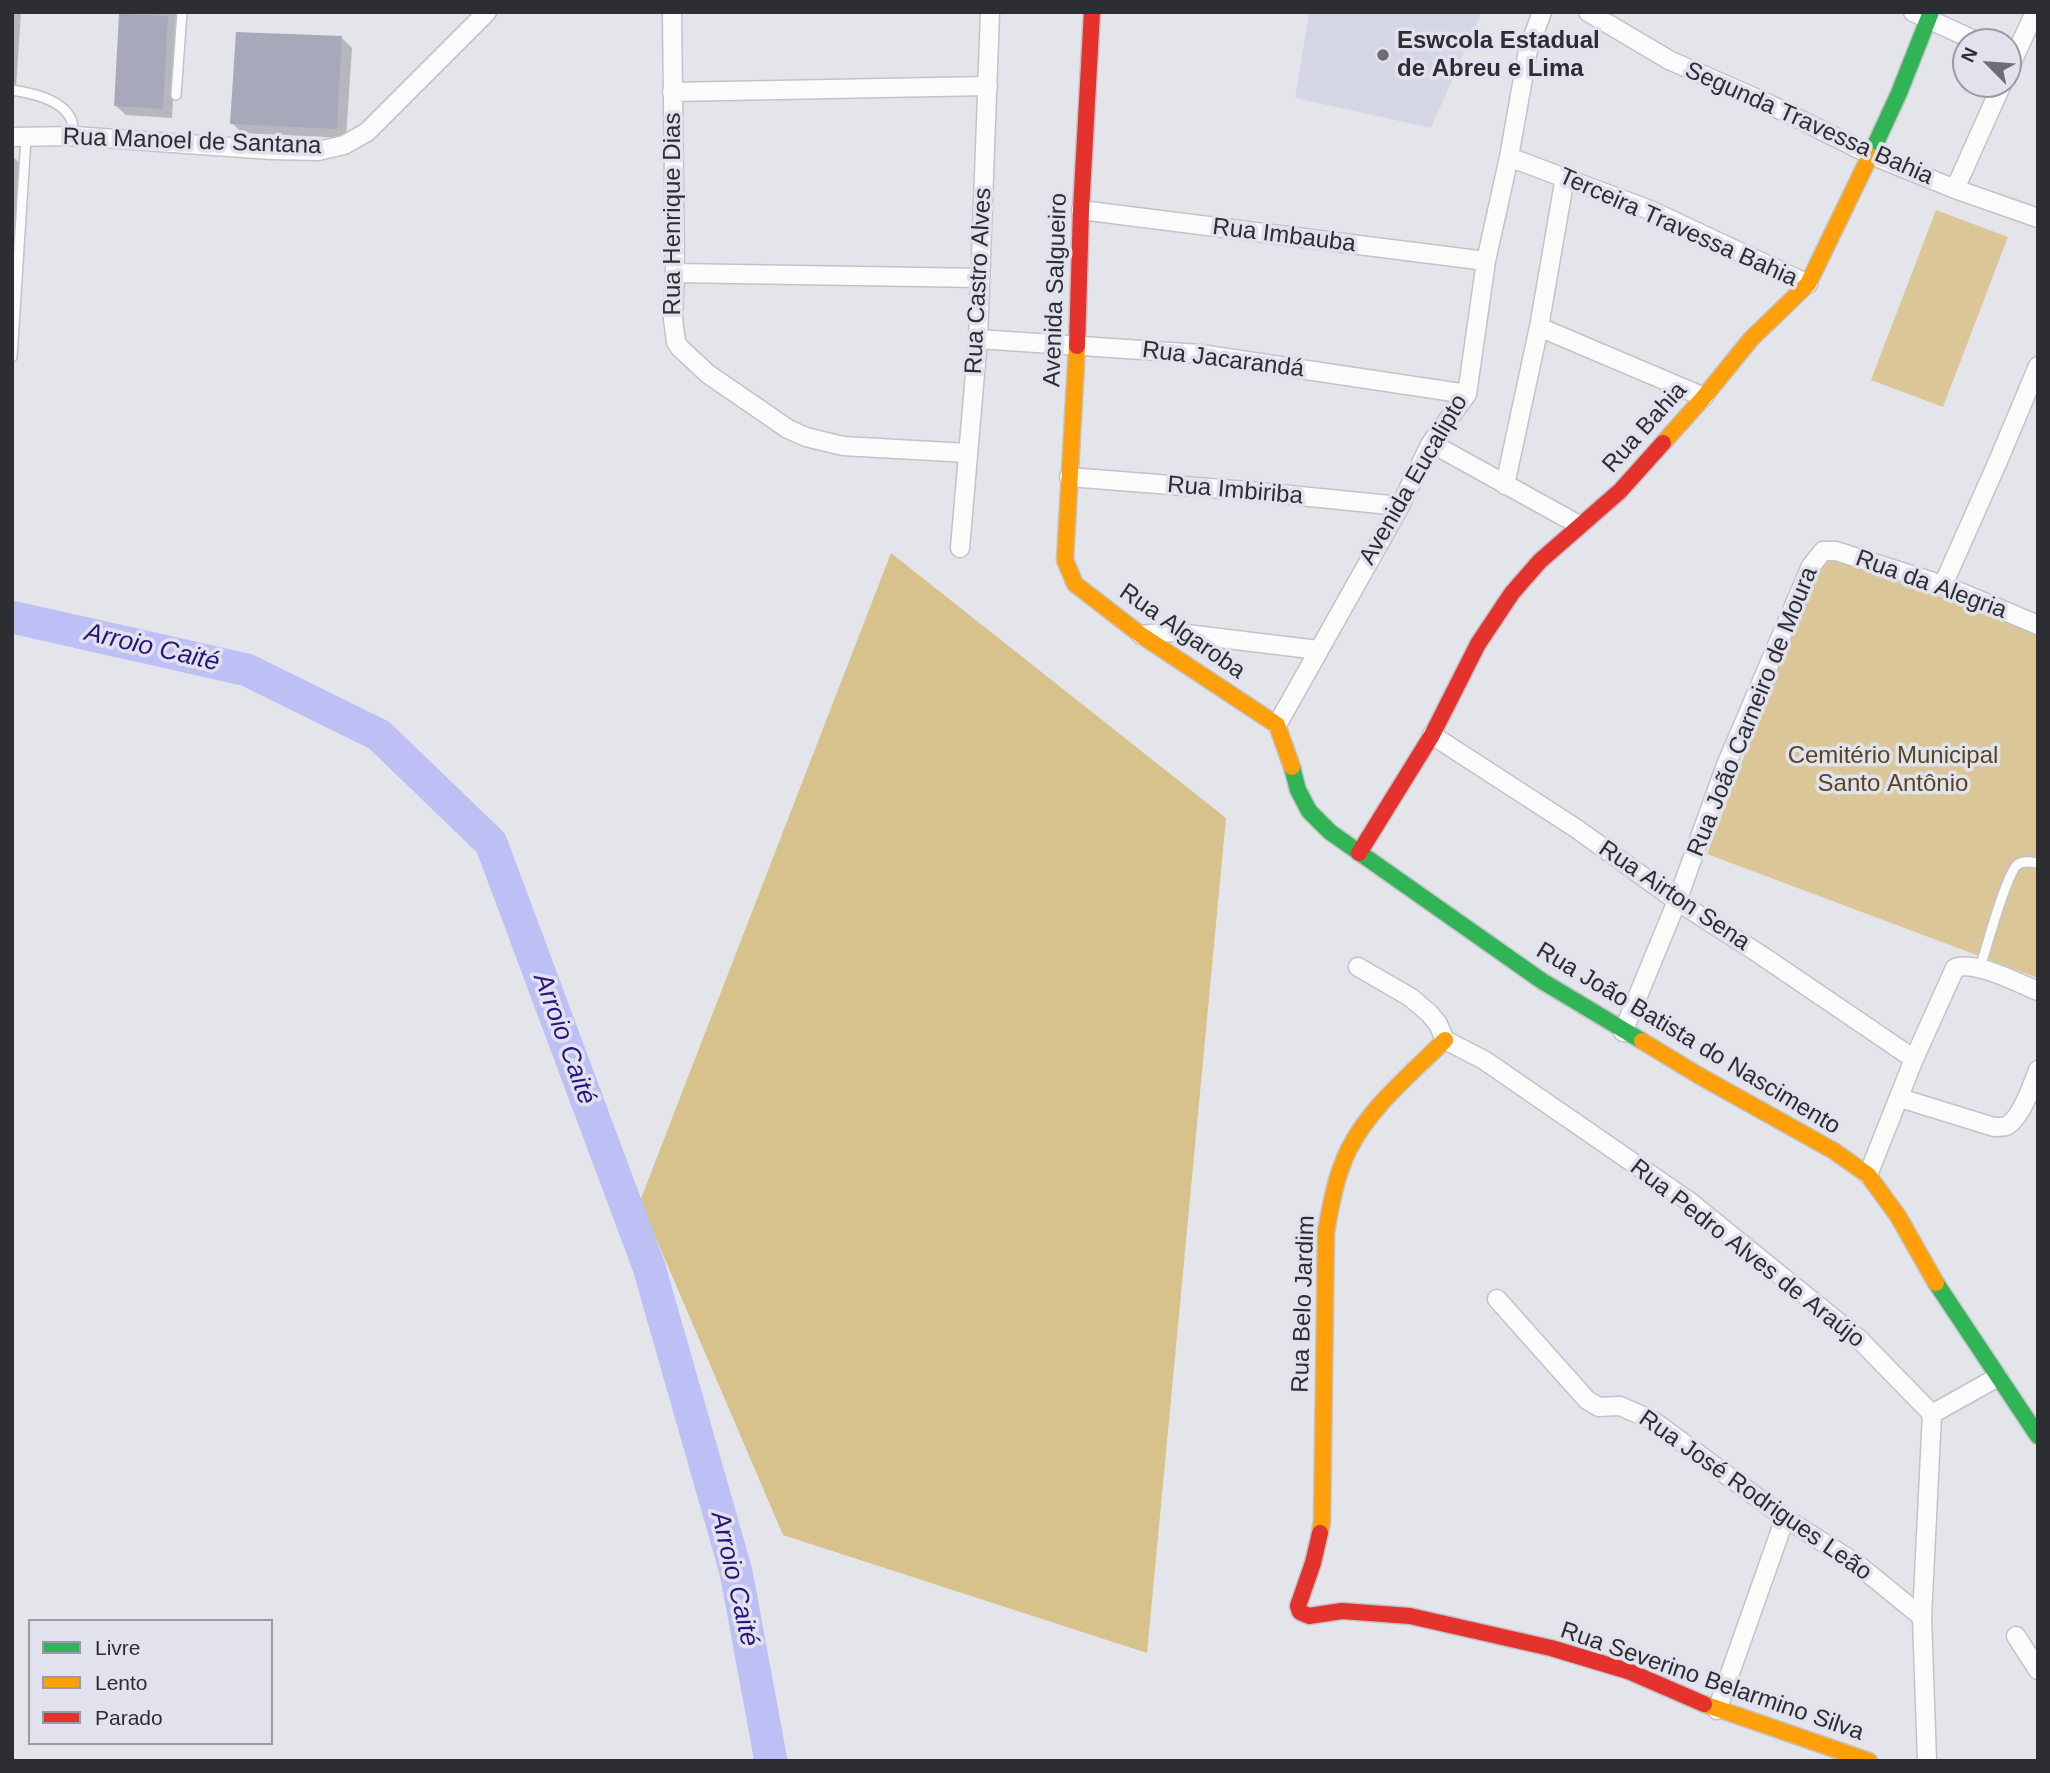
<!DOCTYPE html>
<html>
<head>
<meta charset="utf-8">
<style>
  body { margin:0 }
  #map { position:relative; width:2050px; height:1773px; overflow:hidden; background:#e4e5eb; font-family:Helvetica,sans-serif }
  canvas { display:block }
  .frame { position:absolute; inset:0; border:14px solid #2d2e32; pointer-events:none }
  .legend { position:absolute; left:28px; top:1619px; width:245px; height:126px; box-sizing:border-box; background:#e1e2ee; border:2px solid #999aa3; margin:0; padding:9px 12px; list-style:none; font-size:21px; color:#2d2e32 }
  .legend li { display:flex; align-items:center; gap:14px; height:35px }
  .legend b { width:35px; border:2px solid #999aa3 }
  .north { position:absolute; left:1952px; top:28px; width:70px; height:70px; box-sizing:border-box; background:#e1e2ee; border:2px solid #999aa3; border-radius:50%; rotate:295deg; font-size:19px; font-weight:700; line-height:28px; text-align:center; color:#2d2e32 }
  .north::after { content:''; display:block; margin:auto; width:24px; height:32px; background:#6d6e73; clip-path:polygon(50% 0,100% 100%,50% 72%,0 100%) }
</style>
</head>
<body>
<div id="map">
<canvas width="2050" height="1773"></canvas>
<div class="frame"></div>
<ul class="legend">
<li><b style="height:9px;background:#30b455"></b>Livre</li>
<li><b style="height:9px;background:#ff9f0a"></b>Lento</li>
<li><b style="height:9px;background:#e5322d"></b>Parado</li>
</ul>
<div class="north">N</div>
</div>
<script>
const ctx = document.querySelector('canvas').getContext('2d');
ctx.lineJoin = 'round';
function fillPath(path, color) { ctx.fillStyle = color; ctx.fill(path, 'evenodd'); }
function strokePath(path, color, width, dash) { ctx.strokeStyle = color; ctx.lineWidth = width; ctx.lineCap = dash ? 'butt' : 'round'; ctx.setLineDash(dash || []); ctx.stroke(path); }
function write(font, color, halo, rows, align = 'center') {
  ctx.font = font + ' Helvetica,sans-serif'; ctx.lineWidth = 7; ctx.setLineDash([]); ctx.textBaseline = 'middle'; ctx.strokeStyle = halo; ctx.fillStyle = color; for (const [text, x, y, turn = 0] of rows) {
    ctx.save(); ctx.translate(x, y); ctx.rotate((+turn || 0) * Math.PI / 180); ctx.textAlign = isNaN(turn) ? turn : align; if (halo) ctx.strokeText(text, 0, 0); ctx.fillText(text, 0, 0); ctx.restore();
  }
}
fillPath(new Path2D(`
  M 1309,12 L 1482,12 L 1431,128 L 1295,98 Z`), '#d5d6e3');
fillPath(new Path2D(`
  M 1936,210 L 2008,237 L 1943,407 L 1871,380 Z
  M 1820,556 L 1977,609 L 2038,634 L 2038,978 L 1707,854 Z`), '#dac696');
fillPath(new Path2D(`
  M 891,553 L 1226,818 L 1147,1653 L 783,1535 L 640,1201 Z`), '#d8c28c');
fillPath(new Path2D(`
  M 12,12 L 21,12 L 16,87 L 12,87 Z
  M 121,12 L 178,12 L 172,118 L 126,115 L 116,106 Z
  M 342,38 L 352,48 L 346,138 L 242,133 L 232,123 Z
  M 12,156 L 23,166 L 12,325 Z`), '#0003');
strokePath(new Path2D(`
  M 12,617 L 247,670 L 379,735 L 491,843 L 649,1267 L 736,1572 L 771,1761`), '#bec0f5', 33);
fillPath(new Path2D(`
  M 119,14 L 168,16 L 163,109 L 114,106 Z
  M 236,32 L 342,36 L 337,129 L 230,124 Z`), '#a8a8bb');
const lane = new Path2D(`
  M 12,90 C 31,93 62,99 71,119 C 73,124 73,131 74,136
  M 176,95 L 182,12
  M 12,357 L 26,138
  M 1980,968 C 1986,949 2006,875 2017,865 C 2023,860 2031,862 2038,863`);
const street = new Path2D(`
  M 672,12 L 675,273 L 673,319 L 676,342 L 680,348 L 708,374 L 788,429 L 806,437 L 843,446 L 968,453
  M 1588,12 L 1669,60 L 1769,104 L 1871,155 L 1955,189 L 2038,218
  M 1913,12 L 1978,42
  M 2008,71 L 2035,12
  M 672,92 L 988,86
  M 12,137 L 74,136 L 271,150 L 318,151 L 344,145 L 367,132 L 487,12
  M 1509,157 L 1650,210 L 1808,284
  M 1955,189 L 2002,84
  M 1081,210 L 1486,261
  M 675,273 L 980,278
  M 1539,327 L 1704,397
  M 978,339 L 1200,354 L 1467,394
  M 1431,443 L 1579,525
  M 1069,477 L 1260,492 L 1400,506
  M 1505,485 L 1539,327 L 1565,177
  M 960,548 L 978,339 L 990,12
  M 1943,585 L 1999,459 L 2038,366
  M 1141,635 L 1170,632 L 1318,650
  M 1277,725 L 1400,506 L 1431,443 L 1467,394 L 1486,261 L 1509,157 L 1528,50 L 1542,12
  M 1432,735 L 1577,829 L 1677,901 L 1761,955 L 1914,1059
  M 1358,967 L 1410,997 L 1429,1013 L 1438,1024 L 1445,1040 L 1484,1060 L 1690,1202 L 1859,1339 L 1932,1414 L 1922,1617 L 1927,1761
  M 1623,1032 L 1677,901 L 1726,765 L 1811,566 L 1823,551 L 1836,551 L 1943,585 L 2038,625
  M 1900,1098 L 1994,1127 C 1998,1127 2003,1127 2006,1126 C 2020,1120 2033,1084 2038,1070
  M 1868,1175 L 1914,1059 L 1955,968 C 1975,960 2018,983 2038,991
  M 1497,1299 L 1587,1400 L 1599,1407 L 1620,1406 L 1652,1420 L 1785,1518 L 1857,1564 L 1922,1617
  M 1932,1414 L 1998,1377
  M 2016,1636 L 2038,1670
  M 1717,1710 L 1785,1518`);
const fast = new Path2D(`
  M 1870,156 L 1899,93 L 1931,12
  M 1292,767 L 1298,790 L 1309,811 L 1330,832 L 1542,981 L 1642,1041
  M 1936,1283 L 2038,1436`);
const slow = new Path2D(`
  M 1077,346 L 1065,560 L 1075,584 L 1141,635 L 1277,725 L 1292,767
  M 1663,443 L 1704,397 L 1751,339 L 1808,284 L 1870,156
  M 1642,1041 L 1698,1075 L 1834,1151 L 1868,1175 L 1898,1216 L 1936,1283
  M 1320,1533 L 1322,1522 L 1326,1232 C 1331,1204 1336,1175 1349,1149 C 1371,1106 1411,1074 1445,1040
  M 1704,1704 L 1869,1761`);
const jam = new Path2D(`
  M 1077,346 L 1081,210 L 1092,12
  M 1359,853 L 1432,735 L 1478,644 L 1512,593 L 1540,561 L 1620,491 L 1663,443
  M 1320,1533 L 1313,1563 L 1298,1606 L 1300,1612 L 1309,1616 L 1342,1611 L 1410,1616 L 1551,1648 L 1628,1671 L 1704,1704`);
strokePath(lane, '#c2c3c7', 12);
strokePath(street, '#c2c3c7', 21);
strokePath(fast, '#c2c3c7', 19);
strokePath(slow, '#c2c3c7', 19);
strokePath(jam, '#c2c3c7', 19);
strokePath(lane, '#fbfbfc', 9);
strokePath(street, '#fbfbfc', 18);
strokePath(fast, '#30b455', 16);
strokePath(slow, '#ff9f0a', 16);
strokePath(jam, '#e5322d', 16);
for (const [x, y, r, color] of [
  [1383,55,7,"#6d6e73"]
]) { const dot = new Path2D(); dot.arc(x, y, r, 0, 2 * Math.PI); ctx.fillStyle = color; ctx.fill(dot); strokePath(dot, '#e1e2ee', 2.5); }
write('bold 24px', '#2d2e32', '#e1e2ee', [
  ["Eswcola Estadual",1397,41],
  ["de Abreu e Lima",1397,69]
], 'left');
write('24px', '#2d2e32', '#e1e2ee', [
  ["Segunda Travessa Bahia",1809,124,24],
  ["Rua Manoel de Santana",192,142,2],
  ["Rua Henrique Dias",673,214,-90],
  ["Terceira Travessa Bahia",1678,228,24],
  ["Rua Imbauba",1284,236,7],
  ["Rua Castro Alves",979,281,-87],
  ["Avenida Salgueiro",1056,290,-88],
  ["Rua Jacarandá",1223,360,7],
  ["Rua Bahia",1645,428,-48],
  ["Avenida Eucalipto",1414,480,-60],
  ["Rua Imbiriba",1235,491,5],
  ["Rua da Alegria",1931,585,20],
  ["Rua Algaroba",1182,632,35],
  ["Rua João Carneiro de Moura",1753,712,-68],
  ["Rua Airton Sena",1674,896,34],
  ["Rua João Batista do Nascimento",1688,1039,31],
  ["Rua Pedro Alves de Araújo",1747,1254,38],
  ["Rua Belo Jardim",1304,1304,-88],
  ["Rua José Rodrigues Leão",1755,1496,35],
  ["Rua Severino Belarmino Silva",1712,1682,19]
]);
write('24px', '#58461c', '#e1e2ee', [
  ["Cemitério Municipal",1893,756],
  ["Santo Antônio",1893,784]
]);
write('italic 26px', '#2b157c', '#e1e2ee', [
  ["Arroio Caité",152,648,13],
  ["Arroio Caité",564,1039,70],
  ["Arroio Caité",734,1579,77]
]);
</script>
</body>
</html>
